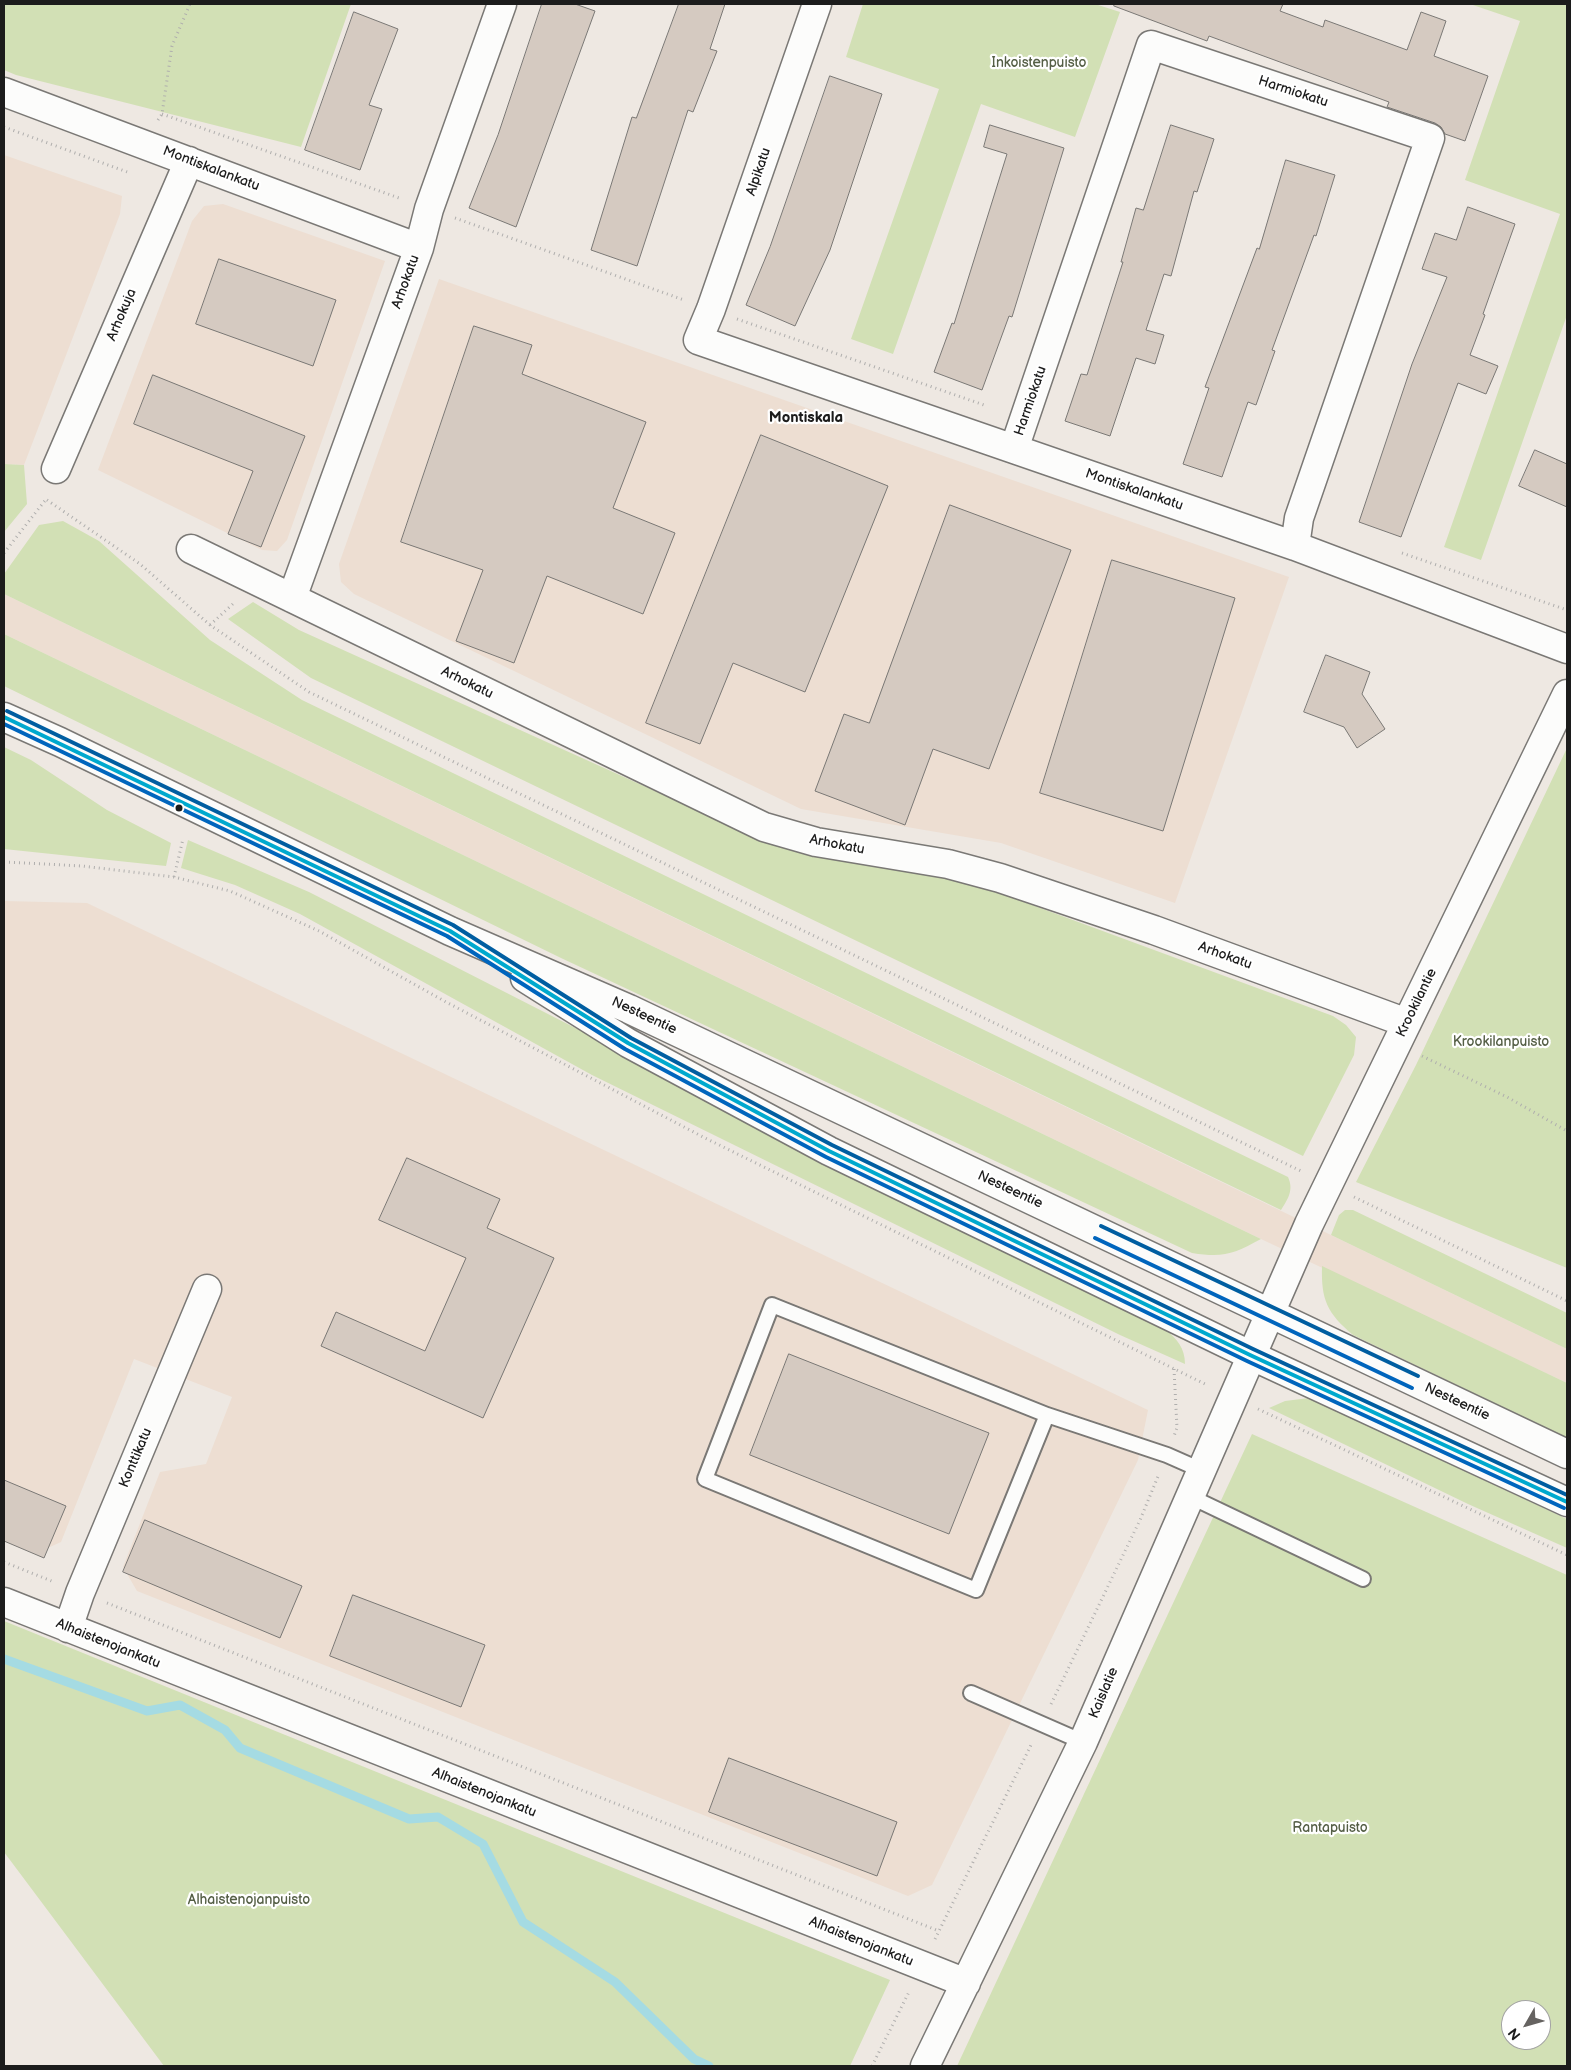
<!DOCTYPE html>
<html>
<head>
<meta charset="utf-8">
<style>
  body { margin:0 }
  #map { position:relative; width:1571px; height:2070px; overflow:hidden; background:#eee8e2; font-family:"Balsamiq Sans",sans-serif }
  canvas { display:block }
  .frame { position:absolute; inset:0; border:5px solid #1c1c1c; pointer-events:none }
  .north { position:absolute; left:1501px; top:2000px; width:50px; height:50px; box-sizing:border-box; background:#fff; border:1px solid #a4a4a4; border-radius:50%; rotate:232deg; font-size:14px; font-weight:700; line-height:20px; text-align:center; color:#1c1c1c }
  .north::after { content:''; display:block; margin:auto; width:18px; height:22px; background:#666361; clip-path:polygon(50% 0,100% 100%,50% 72%,0 100%) }
</style>
</head>
<body>
<div id="map">
<canvas width="1571" height="2070"></canvas>
<div class="frame"></div>
<div class="north">N</div>
</div>
<script>
const ctx = document.querySelector('canvas').getContext('2d');
ctx.lineJoin = 'round';
function fillPath(path, color) { ctx.fillStyle = color; ctx.fill(path, 'evenodd'); }
function strokePath(path, color, width, dash) { ctx.strokeStyle = color; ctx.lineWidth = width; ctx.lineCap = dash ? 'butt' : 'round'; ctx.setLineDash(dash || []); ctx.stroke(path); }
function write(font, color, halo, rows, align = 'center') {
  ctx.font = font + ' "Balsamiq Sans",sans-serif'; ctx.lineWidth = 4.5; ctx.setLineDash([]); ctx.textBaseline = 'middle'; ctx.strokeStyle = halo; ctx.fillStyle = color; for (const [text, x, y, turn = 0] of rows) {
    ctx.save(); ctx.translate(x, y); ctx.rotate((+turn || 0) * Math.PI / 180); ctx.textAlign = isNaN(turn) ? turn : align; if (halo) ctx.strokeText(text, 0, 0); ctx.fillText(text, 0, 0); ctx.restore();
  }
}
fillPath(new Path2D(`
  M 4,155 L 122,196 L 120,214 L 24,465 L 4,464 Z
  M 223,204 L 385,261 L 287,540 L 277,551 L 262,550 L 98,470 L 192,221 L 204,206 Z
  M 439,279 L 1289,577 L 1175,903 L 1001,843 L 801,809 L 354,594 L 341,582 L 339,564 Z
  M 4,594 L 1567,1349 L 1567,1383 L 1261,1239 L 4,634 Z
  M 4,901 L 87,903 L 1148,1410 L 1138,1460 L 932,1885 L 908,1896 L 137,1591 L 123,1567 L 160,1472 L 206,1464 L 232,1397 L 134,1359 L 61,1542 L 39,1552 L 4,1538 Z`), '#edded2');
fillPath(new Path2D(`
  M 4,4 L 351,4 L 301,147 L 16,75 L 4,70 Z
  M 863,4 L 1095,4 L 1120,12 L 1075,137 L 981,104 L 893,354 L 851,339 L 939,89 L 846,57 Z
  M 1470,4 L 1567,4 L 1567,315 L 1481,560 L 1444,547 L 1560,214 L 1465,180 L 1520,21 Z
  M 4,464 L 24,465 L 27,504 L 4,532 Z
  M 63,521 L 99,541 L 210,640 L 302,700 L 1288,1177 C 1294,1190 1288,1199 1281,1210 L 4,594 L 4,574 L 39,525 Z
  M 253,602 L 299,630 L 770,843 L 978,885 L 1333,1016 L 1346,1025 L 1356,1037 L 1354,1055 L 1303,1156 L 311,678 L 228,619 Z
  M 4,634 L 1261,1239 C 1233,1254 1224,1258 1192,1253 L 561,958 L 4,686 Z
  M 4,747 L 31,760 L 107,810 L 171,843 L 166,866 L 4,849 Z
  M 1567,748 L 1567,1268 L 1356,1182 L 1416,1065 Z
  M 188,840 L 309,892 L 1165,1329 C 1177,1339 1185,1348 1185,1364 L 1120,1335 L 592,1075 L 300,914 L 235,885 L 181,868 Z
  M 1345,1210 L 1353,1210 L 1567,1313 L 1567,1349 L 1331,1235 L 1339,1215 Z
  M 1322,1266 L 1567,1383 L 1567,1438 L 1353,1335 C 1327,1313 1321,1300 1322,1266 Z
  M 1309,1398 L 1567,1519 L 1567,1548 L 1468,1504 L 1269,1408 L 1285,1401 Z
  M 1252,1434 L 1567,1575 L 1567,2066 L 957,2066 ZM 1511,2010 L 1541,2010 L 1541,2040 L 1511,2040 Z
  M 4,1621 L 890,1980 L 850,2066 L 164,2066 L 4,1852 Z`), '#d2e0b5');
strokePath(new Path2D(`
  M 4,1659 L 147,1711 L 180,1705 L 225,1730 L 240,1748 L 409,1819 L 438,1817 L 483,1844 L 523,1922 L 615,1982 L 694,2059 L 709,2066`), '#a5dbe3', 9);
const building = new Path2D(`
  M 542,4 L 575,4 L 595,11 L 516,227 L 469,208 L 498,135 Z
  M 679,4 L 725,4 L 710,49 L 717,51 L 693,112 L 688,110 L 637,266 L 591,250 L 632,117 L 636,118 Z
  M 1115,4 L 1283,4 L 1280,11 L 1323,27 L 1325,20 L 1407,50 L 1421,12 L 1446,21 L 1434,56 L 1488,76 L 1465,141 L 1445,134 L 1441,127 L 1435,123 L 1387,107 L 1389,102 L 1209,36 L 1207,41 L 1114,6 Z
  M 354,12 L 398,29 L 369,105 L 382,109 L 360,170 L 305,150 Z
  M 830,76 L 882,94 L 830,250 L 795,326 L 746,305 L 770,247 Z
  M 990,125 L 1064,148 L 1012,317 L 1009,316 L 982,390 L 934,372 L 952,323 L 954,324 L 1007,154 L 984,147 Z
  M 1171,125 L 1214,139 L 1197,192 L 1194,191 L 1171,276 L 1164,274 L 1146,330 L 1164,335 L 1155,364 L 1136,358 L 1110,436 L 1065,421 L 1081,374 L 1087,375 L 1123,262 L 1121,262 L 1136,208 L 1143,210 Z
  M 1286,160 L 1335,175 L 1316,236 L 1314,235 L 1272,350 L 1275,351 L 1256,405 L 1248,402 L 1222,477 L 1183,464 L 1209,388 L 1205,387 L 1257,248 L 1259,249 Z
  M 1468,207 L 1515,224 L 1483,314 L 1485,315 L 1470,355 L 1498,366 L 1486,394 L 1458,383 L 1401,537 L 1359,522 L 1412,364 L 1447,277 L 1422,269 L 1435,233 L 1456,240 Z
  M 219,259 L 336,300 L 313,366 L 196,324 Z
  M 474,326 L 532,345 L 522,374 L 646,422 L 613,508 L 675,533 L 643,614 L 547,576 L 514,663 L 456,641 L 483,570 L 401,542 Z
  M 153,375 L 305,436 L 261,547 L 228,534 L 253,471 L 134,424 Z
  M 761,435 L 888,486 L 805,692 L 733,663 L 700,744 L 646,723 Z
  M 1535,450 L 1567,464 L 1567,507 L 1519,486 Z
  M 950,505 L 1071,550 L 989,769 L 933,749 L 905,825 L 815,791 L 844,714 L 869,723 Z
  M 1112,560 L 1235,598 L 1163,831 L 1040,793 Z
  M 1326,655 L 1370,672 L 1362,694 L 1385,729 L 1357,748 L 1344,727 L 1304,712 Z
  M 407,1158 L 500,1199 L 487,1228 L 554,1258 L 483,1418 L 321,1346 L 336,1312 L 425,1351 L 466,1258 L 379,1220 Z
  M 789,1354 L 989,1433 L 949,1534 L 750,1455 Z
  M 4,1480 L 66,1506 L 44,1558 L 4,1541 Z
  M 145,1520 L 302,1586 L 280,1638 L 123,1572 Z
  M 353,1595 L 485,1645 L 461,1707 L 330,1656 Z
  M 729,1758 L 897,1822 L 877,1876 L 709,1812 Z`);
fillPath(building, '#d5cac1');
strokePath(building, '#7a7875', 1);
const lane = new Path2D(`
  M 1047,1415 L 976,1590 L 705,1479 L 772,1305 L 1047,1415 L 1167,1455 L 1201,1470
  M 1189,1496 L 1363,1579
  M 971,1693 L 1083,1742`);
const street = new Path2D(`
  M 817,4 L 711,309 L 698,340 L 1295,546 L 1567,649
  M 4,92 L 419,248
  M 1014,449 L 1151,45 L 1430,138 L 1299,518 L 1295,546
  M 56,469 L 189,161
  M 191,549 L 764,827 L 816,842 L 948,864 L 1000,878 L 1154,930 L 1407,1023
  M 292,598 L 419,248 L 429,209 L 502,4
  M 4,1602 L 966,1983
  M 68,1628 L 80,1593 L 207,1289
  M 925,2066 L 1083,1742 L 1309,1224 L 1567,694`);
const primary = new Path2D(`
  M 4,717 L 60,742 L 450,931 L 629,1009 L 1567,1454
  M 525,978 L 628,1043 L 829,1151 L 1250,1355 L 1567,1502`);
strokePath(lane, '#7a7875', 18);
strokePath(street, '#7a7875', 31);
strokePath(primary, '#7a7875', 31);
strokePath(new Path2D(`
  M 162,114 L 402,199
  M 158,120 L 162,114 L 172,46 L 190,4
  M 4,127 L 130,173
  M 455,218 L 684,300
  M 737,319 L 984,405
  M 47,500 L 140,564 L 210,625 L 309,692 L 1303,1172
  M 4,553 L 47,498
  M 1402,553 L 1567,610
  M 210,625 L 235,602
  M 4,862 L 82,866 L 174,877 L 230,891 L 319,931 L 446,1002 L 705,1138 L 1207,1385
  M 174,877 L 183,839
  M 1422,1056 L 1507,1097 L 1567,1131
  M 1354,1197 L 1567,1301
  M 1174,1369 L 1177,1428 L 1174,1436
  M 1258,1409 L 1567,1555
  M 4,1562 L 54,1582
  M 107,1603 L 939,1931
  M 1051,1704 L 1140,1520 L 1159,1474
  M 935,1939 L 1032,1743
  M 872,2066 L 909,1992`), '#afaead', 3, [1, 4]);
strokePath(lane, '#fcfcfb', 14);
strokePath(street, '#fcfcfb', 28);
strokePath(primary, '#fcfcfb', 28);
strokePath(new Path2D(`
  M 4,717 L 450,931 L 628,1043 L 829,1151 L 1250,1355 L 1567,1502`), '#00a9ce', 4);
strokePath(new Path2D(`
  M 4,724 L 447,936 L 625,1049 L 826,1157 L 1247,1361 L 1564,1508
  M 1095,1238 L 1412,1388`), '#0065bd', 4);
strokePath(new Path2D(`
  M 7,711 L 453,925 L 631,1038 L 832,1145 L 1253,1349 L 1567,1495
  M 1101,1226 L 1418,1376`), '#005ea1', 4);
for (const [x, y, r, color] of [
  [179,808,4.5,"#1c1c1c"]
]) { const dot = new Path2D(); dot.arc(x, y, r, 0, 2 * Math.PI); ctx.fillStyle = color; ctx.fill(dot); strokePath(dot, '#fff', 2); }
write('14px', '#545e45', '#fff', [
  ["Inkoistenpuisto",1039,63],
  ["Krookilanpuisto",1501,1042],
  ["Rantapuisto",1330,1828],
  ["Alhaistenojanpuisto",249,1900]
]);
write('14px', '#1c1c1c', '#fff', [
  ["Harmiokatu",1293,92,18],
  ["Montiskalankatu",211,169,21],
  ["Alpikatu",759,172,-71],
  ["Arhokatu",406,282,-70],
  ["Arhokuja",122,315,-67],
  ["Harmiokatu",1031,401,-71],
  ["Montiskalankatu",1134,490,19],
  ["Arhokatu",467,683,26],
  ["Arhokatu",837,845,11],
  ["Arhokatu",1225,956,20],
  ["Krookilantie",1417,1003,-64],
  ["Nesteentie",644,1016,25],
  ["Nesteentie",1010,1190,25],
  ["Nesteentie",1457,1402,25],
  ["Konttikatu",136,1458,-67],
  ["Alhaistenojankatu",108,1644,22],
  ["Kaislatie",1104,1693,-67],
  ["Alhaistenojankatu",484,1793,22],
  ["Alhaistenojankatu",861,1942,22]
]);
write('bold 15px', '#1c1c1c', '#fff', [
  ["Montiskala",806,418]
]);
</script>
</body>
</html>
